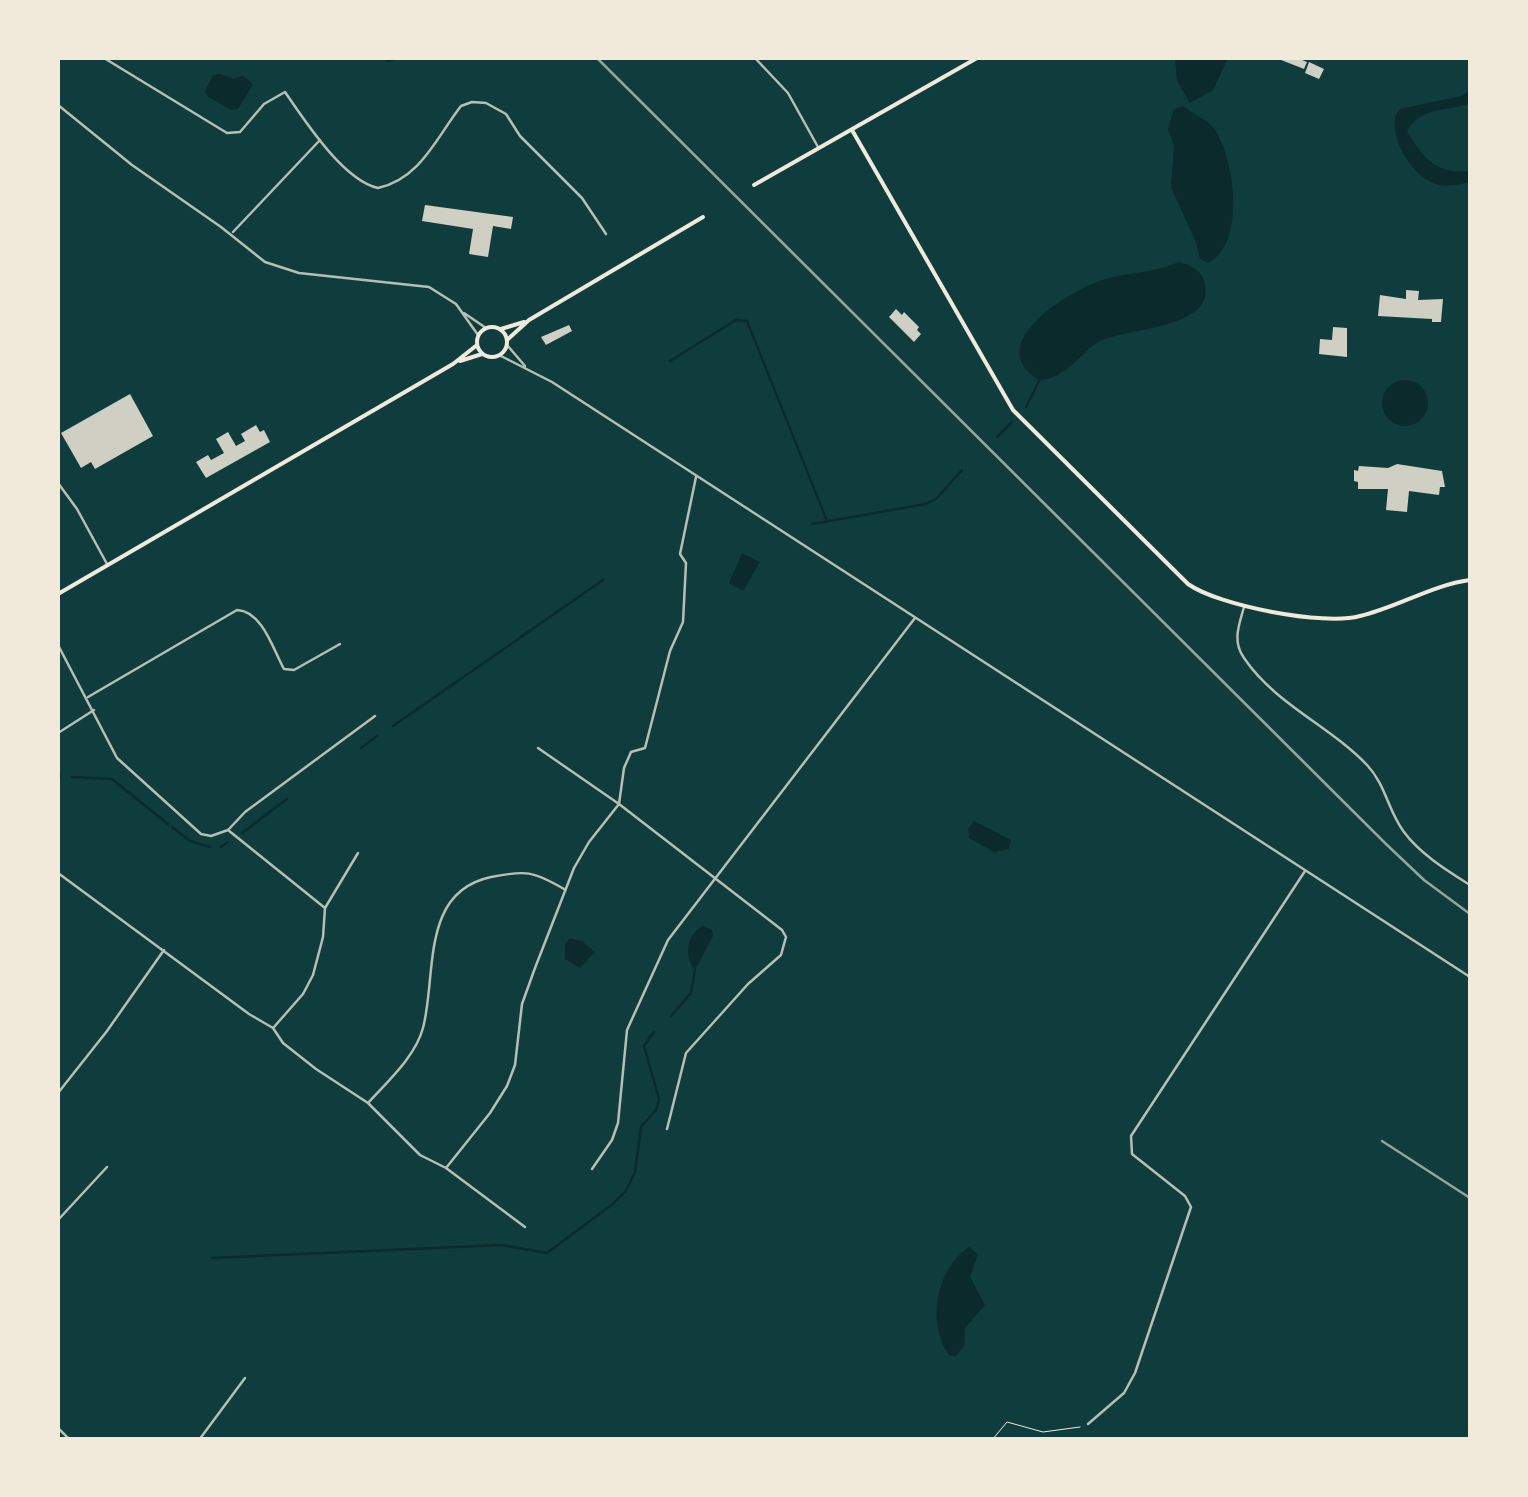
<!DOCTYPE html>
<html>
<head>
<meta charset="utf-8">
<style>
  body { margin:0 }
  #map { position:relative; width:1528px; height:1497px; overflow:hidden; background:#0f3d3e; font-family:"Roboto Serif",serif }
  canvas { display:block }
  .frame { position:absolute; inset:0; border:60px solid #f1e9da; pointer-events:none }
</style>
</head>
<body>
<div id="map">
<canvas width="1528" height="1497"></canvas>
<div class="frame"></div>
</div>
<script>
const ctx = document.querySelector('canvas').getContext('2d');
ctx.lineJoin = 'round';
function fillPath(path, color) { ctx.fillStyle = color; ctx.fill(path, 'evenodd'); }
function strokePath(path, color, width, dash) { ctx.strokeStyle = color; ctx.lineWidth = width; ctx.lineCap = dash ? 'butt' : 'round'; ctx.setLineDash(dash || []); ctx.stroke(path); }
fillPath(new Path2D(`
  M 1175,58 L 1228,58 L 1213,90 L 1190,103 L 1177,81 Z
  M 220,74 L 233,79 L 243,76 L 253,84 L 238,109 L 231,110 L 207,96 L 205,91 L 213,75 Z
  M 1470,90 L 1470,103 C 1447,112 1421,106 1407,131 C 1423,159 1438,175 1470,171 L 1470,182 C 1461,184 1448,187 1439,185 C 1412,178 1391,141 1395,116 L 1400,109 L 1461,96 Z
  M 1183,106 C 1192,114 1208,119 1215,130 C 1235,160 1246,244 1208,263 L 1200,259 L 1197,245 L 1171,187 L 1174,146 L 1168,129 L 1174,109 Z
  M 1179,262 C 1188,264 1199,269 1203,278 C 1224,331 1119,327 1097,343 C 1078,356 1065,379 1039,380 C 981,344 1069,291 1102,280 C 1127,272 1155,273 1179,262 Z
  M1382 403a23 23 0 1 1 46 0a23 23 0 1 1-46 0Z
  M 742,553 L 760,562 L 743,591 L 729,583 Z
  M 974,821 L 1011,840 L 1009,849 L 994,852 L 969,838 L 968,829 Z
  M 703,926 L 712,930 L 713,936 L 695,970 C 684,957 686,934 703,926 Z
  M 570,938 L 583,942 L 595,952 L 580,968 L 565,959 L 565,944 Z
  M 969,1247 L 978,1254 L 970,1277 L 985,1305 L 965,1328 L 964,1346 L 956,1356 L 949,1355 C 926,1323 936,1269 969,1247 Z`), '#0a2a2b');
strokePath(new Path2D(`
  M 387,61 L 397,58
  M 670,361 L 736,320 L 747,321 L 827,521
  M 1026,407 L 1041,377
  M 997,437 L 1012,422
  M 812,524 L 926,504 L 936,499 L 962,470
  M 393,726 L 603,580
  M 361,748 L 377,736
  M 58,776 L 60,776
  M 72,777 L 112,779 L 168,824
  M 172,827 L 190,841 L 210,847
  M 242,833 L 287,799
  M 221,847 L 228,842
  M 671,1016 L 691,993 L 695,970
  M 212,1258 L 501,1245 L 547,1253 L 614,1203 L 626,1191 L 635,1172 L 641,1127 L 656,1110 L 659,1099 L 644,1046 L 654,1032`), '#0a2a2b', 2.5);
fillPath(new Path2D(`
  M 1276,58 L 1297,58 L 1307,62 L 1304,69 Z
  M 1309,62 L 1324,69 L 1319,79 L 1305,73 Z
  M 425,205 L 513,217 L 511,229 L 493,226 L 488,257 L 469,254 L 473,229 L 422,221 Z
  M 1406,290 L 1419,291 L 1418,300 L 1443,299 L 1441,322 L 1432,322 L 1432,319 L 1378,316 L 1380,295 L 1406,299 Z
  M 896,309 L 902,315 L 904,312 L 919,327 L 917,330 L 921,334 L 914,342 L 889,317 Z
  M 569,325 L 572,331 L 546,345 L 541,337 Z
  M 1333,327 L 1347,328 L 1347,357 L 1319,354 L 1320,339 L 1332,340 Z
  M 130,394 L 153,436 L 95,469 L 91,462 L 81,468 L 61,433 Z
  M 256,425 L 260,432 L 264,430 L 270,442 L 206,478 L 196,462 L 208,455 L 211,460 L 224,453 L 216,439 L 228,432 L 236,446 L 245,441 L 241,434 Z
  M 1397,464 L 1442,471 L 1445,487 L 1440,487 L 1439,495 L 1409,491 L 1407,512 L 1386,510 L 1388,489 L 1358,489 L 1358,482 L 1354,481 L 1354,470 L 1358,471 L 1359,466 L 1388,468 Z`), '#cfcfc3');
strokePath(new Path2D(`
  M 992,1440 L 1007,1422 L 1043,1432 L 1080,1427`), '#f1e9da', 1);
strokePath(new Path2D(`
  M 104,58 L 227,133 L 240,132 L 264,104 L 285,92 C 305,121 343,180 378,188 C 421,178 436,138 461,106 L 472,102 L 486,103 L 506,114 L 520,136 L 582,198 L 606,234
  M 755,58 L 788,93 L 818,147
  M 58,105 L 132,165 L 221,227 L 265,262 L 299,273 L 429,287 L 456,304 L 478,335
  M 233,232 L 320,140
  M 464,313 L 486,328
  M 507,345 L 525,366
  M 499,355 L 552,382 L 1470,977
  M 58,483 L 77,509 L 107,564
  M 1244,607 C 1239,625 1232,641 1244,658 C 1275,704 1330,726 1367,765 C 1386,785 1388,811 1404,832 C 1420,854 1448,871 1470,885
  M 58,645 L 117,758 L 201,834 L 211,836 L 228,830 L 325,908
  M 88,697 L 237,610 C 262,611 273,649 284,669 L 294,670 L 340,644
  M 58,733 L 94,710
  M 538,748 L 619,804 L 782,930 L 786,937 L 781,955 L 748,984 L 686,1053 L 667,1129
  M 229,829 L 245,812 L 375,716
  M 58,873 L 249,1014 L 273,1028 L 283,1043 L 316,1069 L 368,1103 L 420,1155 L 446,1168 L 525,1227
  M 274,1027 L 303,994 L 313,975 L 323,937 L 325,908 L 358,853
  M 58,1093 L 107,1031 L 164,950
  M 368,1103 C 388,1081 415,1057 423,1028 C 437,974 420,892 491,877 C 526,870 533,871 564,889
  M 446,1168 L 490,1113 L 507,1086 L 515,1065 L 522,1004 L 535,968 L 574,868 L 589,842 L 619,804 L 624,768 L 631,752 L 645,748 L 670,651 L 683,622 L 686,563 L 680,554 L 696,477
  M 592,1169 L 612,1140 L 618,1123 L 627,1030 L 668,940 L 915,618
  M 58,1220 L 107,1167
  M 1088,1424 L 1124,1393 L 1135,1373 L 1191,1207 L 1185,1196 L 1132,1154 L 1131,1136 L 1305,871
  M 58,1428 L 70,1440
  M 199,1440 L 245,1378`), '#b8beb3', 2.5);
strokePath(new Path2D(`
  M 852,130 L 1013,410 L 1188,584 C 1219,606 1324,626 1360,616 C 1398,607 1432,585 1470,580
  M 754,185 L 977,58
  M477 342a15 15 0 1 1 30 0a15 15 0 1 1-30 0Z
  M 501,329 L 524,322
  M 507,340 L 529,320 L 703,217
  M 460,361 L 482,354
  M 58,594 L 453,364 L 477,345`), '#f1e9da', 4);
strokePath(new Path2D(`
  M 597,58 L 1386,844 L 1424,880 L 1470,914
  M 1382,1141 L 1470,1198`), '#97a49c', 2.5);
</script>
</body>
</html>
